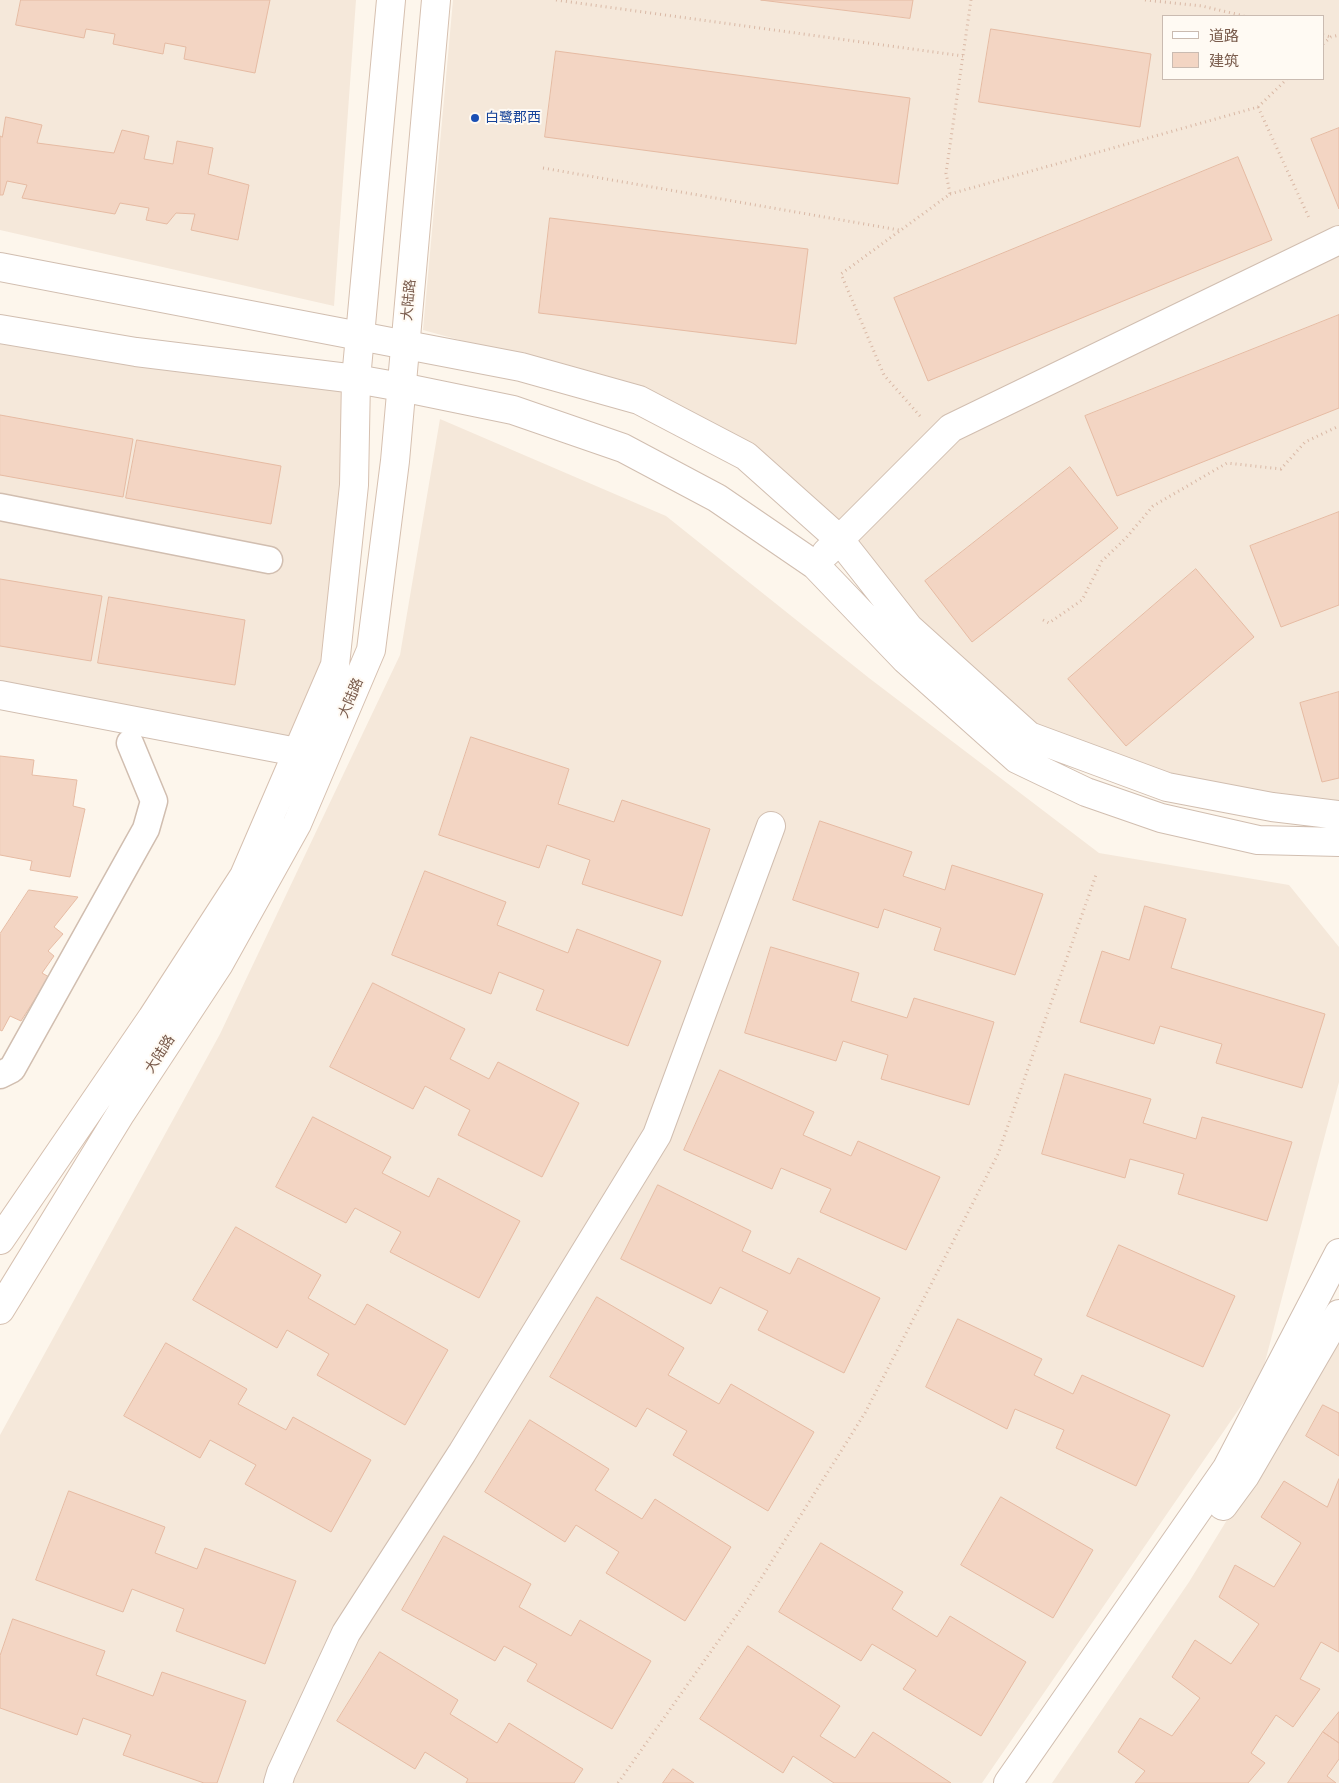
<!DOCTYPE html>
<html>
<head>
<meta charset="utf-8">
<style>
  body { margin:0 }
  #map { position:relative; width:1339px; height:1783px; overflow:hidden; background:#fdf6ec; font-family:"Alegreya Sans","Noto Sans SC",sans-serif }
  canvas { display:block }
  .legend { position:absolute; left:1162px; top:15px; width:162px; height:65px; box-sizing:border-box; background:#fffaf3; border:1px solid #cabbb1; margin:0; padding:6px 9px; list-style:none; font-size:15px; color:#7a5c4d }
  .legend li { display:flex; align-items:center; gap:10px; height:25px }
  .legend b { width:25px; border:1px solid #cabbb1 }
</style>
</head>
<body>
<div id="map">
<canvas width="1339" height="1783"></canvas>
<ul class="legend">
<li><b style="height:6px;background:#fff"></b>道路</li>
<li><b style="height:14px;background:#f3d5c3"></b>建筑</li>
</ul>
</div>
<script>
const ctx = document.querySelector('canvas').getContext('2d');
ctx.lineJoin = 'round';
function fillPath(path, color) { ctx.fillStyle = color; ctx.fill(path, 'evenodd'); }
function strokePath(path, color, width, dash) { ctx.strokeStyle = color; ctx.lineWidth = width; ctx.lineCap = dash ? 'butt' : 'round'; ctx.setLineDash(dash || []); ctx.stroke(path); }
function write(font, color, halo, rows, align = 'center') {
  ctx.font = font + ' "Alegreya Sans","Noto Sans SC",sans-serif'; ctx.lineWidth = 4; ctx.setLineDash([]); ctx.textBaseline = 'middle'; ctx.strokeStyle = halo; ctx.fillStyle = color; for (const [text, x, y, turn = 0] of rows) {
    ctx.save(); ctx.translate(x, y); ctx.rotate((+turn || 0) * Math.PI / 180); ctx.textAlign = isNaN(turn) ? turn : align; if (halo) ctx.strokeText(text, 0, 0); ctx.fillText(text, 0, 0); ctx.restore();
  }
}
fillPath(new Path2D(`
  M 0,0 L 356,0 L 334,306 L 0,230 Z
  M 453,0 L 1339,0 L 1339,804 L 1167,787 L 1029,736 L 844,546 L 641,390 L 423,330 ZM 1163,16 L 1323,16 L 1323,79 L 1163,79 Z
  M 0,323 L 356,379 L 335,665 L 297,752 L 0,695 Z
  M 440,419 L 666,516 L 869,678 L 1099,853 L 1289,885 L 1339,947 L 1339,1082 L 1261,1377 L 982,1783 L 0,1783 L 0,1435 L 220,1034 L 400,655 Z
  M 1339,1337 L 1339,1783 L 1052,1783 L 1189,1582 Z`), '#f5e8da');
const building = new Path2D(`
  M 21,0 L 270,0 L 255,73 L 184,59 L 186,47 L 165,43 L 163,54 L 113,44 L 115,34 L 86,29 L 84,38 L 16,25 Z
  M 761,0 L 913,0 L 910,18 Z
  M 991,29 L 1151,54 L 1140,127 L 979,102 Z
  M 556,51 L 910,98 L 898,184 L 545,137 Z
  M 6,117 L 42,125 L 37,143 L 114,153 L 122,130 L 149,136 L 144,159 L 173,164 L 177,141 L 213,148 L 208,174 L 249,185 L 238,240 L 191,230 L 195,214 L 176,213 L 167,224 L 146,220 L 149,208 L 120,203 L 115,214 L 22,198 L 27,185 L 7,181 L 3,195 L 0,195 L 0,136 L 2,137 Z
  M 1339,128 L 1339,209 L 1311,139 Z
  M 1238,157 L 1272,240 L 928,381 L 894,298 Z
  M 550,218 L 808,249 L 796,344 L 539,313 Z
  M 1339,315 L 1339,408 L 1117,496 L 1085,416 Z
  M 0,415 L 133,439 L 123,497 L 0,475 Z
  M 137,440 L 281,466 L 271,524 L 126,498 Z
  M 1070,467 L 1118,528 L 972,642 L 925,581 Z
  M 1339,512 L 1339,605 L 1281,627 L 1250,546 Z
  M 1196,569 L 1254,637 L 1126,746 L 1068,679 Z
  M 0,579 L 102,596 L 91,661 L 0,646 Z
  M 109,597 L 245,620 L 235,685 L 98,663 Z
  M 1339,692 L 1339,778 L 1322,782 L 1300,703 Z
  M 471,737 L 569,769 L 558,804 L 614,822 L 622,800 L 710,829 L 682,916 L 582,884 L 590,860 L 547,845 L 539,868 L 439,835 Z
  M 0,756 L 34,760 L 32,775 L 77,780 L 73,806 L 85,809 L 70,877 L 30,870 L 32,861 L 0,855 Z
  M 820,821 L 912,852 L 903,876 L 945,890 L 952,865 L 1043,894 L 1015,975 L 934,950 L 941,928 L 884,909 L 878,928 L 793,900 Z
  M 425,871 L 506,902 L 497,925 L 568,953 L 577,929 L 661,961 L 628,1046 L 536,1010 L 544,990 L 499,972 L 491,994 L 392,955 Z
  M 29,890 L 78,897 L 54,927 L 63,934 L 48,951 L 54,956 L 42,973 L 49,977 L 21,1021 L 10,1016 L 2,1031 L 0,1030 L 0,934 Z
  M 1145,906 L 1186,919 L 1171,968 L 1325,1014 L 1302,1088 L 1216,1063 L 1222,1044 L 1160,1026 L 1154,1044 L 1080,1022 L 1102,951 L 1129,960 Z
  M 771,947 L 859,973 L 851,1001 L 907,1018 L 914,998 L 994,1022 L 969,1105 L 881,1079 L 888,1055 L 843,1041 L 836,1061 L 745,1033 Z
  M 373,983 L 465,1029 L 450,1059 L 489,1079 L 498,1062 L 579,1103 L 542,1177 L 458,1135 L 470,1110 L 425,1086 L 413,1109 L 330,1067 Z
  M 720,1070 L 814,1112 L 803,1135 L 851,1156 L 858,1141 L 940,1177 L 906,1250 L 820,1212 L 831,1189 L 781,1168 L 772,1189 L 684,1150 Z
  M 1065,1074 L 1151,1099 L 1143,1123 L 1196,1139 L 1202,1117 L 1292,1142 L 1267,1221 L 1178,1194 L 1184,1174 L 1130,1159 L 1125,1178 L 1042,1154 Z
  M 313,1117 L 391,1157 L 382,1173 L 429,1197 L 438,1178 L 520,1221 L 479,1298 L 390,1252 L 401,1232 L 355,1208 L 346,1223 L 276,1187 Z
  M 658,1185 L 751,1231 L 742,1251 L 790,1274 L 798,1258 L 880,1298 L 844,1373 L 758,1330 L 768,1311 L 720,1287 L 711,1304 L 621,1259 Z
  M 236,1227 L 321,1275 L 308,1298 L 355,1325 L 367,1304 L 448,1350 L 405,1425 L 317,1375 L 329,1354 L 287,1330 L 277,1348 L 193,1300 Z
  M 1119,1245 L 1235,1296 L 1203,1367 L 1087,1316 Z
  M 597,1297 L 684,1348 L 668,1375 L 719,1404 L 731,1384 L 814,1432 L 768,1511 L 673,1455 L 687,1431 L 647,1408 L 636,1427 L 550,1377 Z
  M 958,1319 L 1042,1359 L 1034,1375 L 1073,1394 L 1082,1375 L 1170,1415 L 1136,1486 L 1056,1448 L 1064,1430 L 1015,1409 L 1007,1429 L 926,1387 Z
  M 166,1343 L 247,1389 L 238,1404 L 286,1430 L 293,1417 L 371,1460 L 331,1532 L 245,1484 L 256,1465 L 210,1440 L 200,1458 L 124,1416 Z
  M 1323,1405 L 1339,1413 L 1339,1456 L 1306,1436 Z
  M 530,1420 L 609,1469 L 595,1490 L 642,1519 L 655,1499 L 731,1547 L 685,1621 L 606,1573 L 619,1552 L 576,1525 L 565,1542 L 485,1492 Z
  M 1339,1479 L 1339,1652 L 1321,1642 L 1300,1679 L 1320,1689 L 1293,1727 L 1276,1715 L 1251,1753 L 1265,1763 L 1248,1783 L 1135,1783 L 1145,1771 L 1118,1752 L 1140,1718 L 1172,1736 L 1200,1698 L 1172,1677 L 1195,1640 L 1231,1664 L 1259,1624 L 1219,1597 L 1235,1565 L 1274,1587 L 1301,1543 L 1261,1517 L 1284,1481 L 1327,1507 Z
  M 69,1491 L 165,1527 L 155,1553 L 197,1569 L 205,1548 L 296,1581 L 265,1664 L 176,1631 L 184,1609 L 132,1589 L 123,1612 L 36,1580 Z
  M 1001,1497 L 1093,1550 L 1053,1618 L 961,1565 Z
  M 444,1536 L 531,1584 L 519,1607 L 571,1636 L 580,1620 L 651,1661 L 612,1729 L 527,1681 L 537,1664 L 504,1646 L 495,1661 L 402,1610 Z
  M 821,1543 L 903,1592 L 892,1609 L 937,1637 L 950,1616 L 1026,1662 L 981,1736 L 903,1689 L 916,1670 L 872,1644 L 861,1661 L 779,1612 Z
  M 13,1619 L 105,1651 L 96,1675 L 153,1696 L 162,1672 L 246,1701 L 217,1783 L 204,1783 L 123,1755 L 131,1735 L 83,1718 L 77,1735 L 0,1708 L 0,1656 Z
  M 748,1646 L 840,1706 L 820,1736 L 855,1758 L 873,1732 L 951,1783 L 834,1783 L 793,1756 L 783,1773 L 700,1719 Z
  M 380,1652 L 458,1700 L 450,1714 L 497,1743 L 509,1723 L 583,1769 L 574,1783 L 466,1783 L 468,1779 L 425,1752 L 415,1769 L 337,1721 Z
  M 1339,1712 L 1339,1743 L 1323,1732 Z
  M 1323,1732 L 1339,1743 L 1339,1759 L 1327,1776 L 1336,1783 L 1288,1783 Z
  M 673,1769 L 694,1783 L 663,1783 Z`);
fillPath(building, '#f3d5c3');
strokePath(building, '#e6bba3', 1);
const pedestrian = new Path2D(`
  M 0,507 L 269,560
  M 0,1075 L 12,1069 L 146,829 L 154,801 L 130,743`);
const minor = new Path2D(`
  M 0,267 L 521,367 L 639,400 L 746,456 L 839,539 L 909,628 L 1029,736 L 1167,787 L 1272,807 L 1339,815
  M 0,329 L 136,352 L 356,379 L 401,387 L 513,410 L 623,448 L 717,498 L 815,565 L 905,659 L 1017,759 L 1086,792 L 1161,818 L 1258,840 L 1339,842
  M 826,553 L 951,428 L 1339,240
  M 0,695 L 297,752
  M 1223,1506 L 1245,1476 L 1339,1314
  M 278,1783 L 281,1773 L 346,1633 L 462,1453 L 657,1135 L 771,826
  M 1008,1783 L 1227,1468 L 1339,1253`);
const secondary = new Path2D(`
  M 0,1240 L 152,1018 L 244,876 L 335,665 L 354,485 L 356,379 L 391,0
  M 0,1310 L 121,1113 L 219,964 L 297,824 L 371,650 L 395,461 L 436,0`);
strokePath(pedestrian, '#d1beb0', 29);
strokePath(minor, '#d1beb0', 30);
strokePath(secondary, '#d6c0b0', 30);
strokePath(new Path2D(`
  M 556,0 L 963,56
  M 1145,0 L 1202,6 L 1244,16
  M 1323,35 L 1331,37
  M 1323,44 L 1331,37 L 1339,35
  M 1258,107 L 1310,220
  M 543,168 L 899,230
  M 950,194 L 1258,107 L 1287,79
  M 920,416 L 884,375 L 841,274 L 950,194 L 946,173 L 971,0
  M 1043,620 L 1049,623 L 1082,600 L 1102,561 L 1126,538 L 1153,506 L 1227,463 L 1281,469 L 1305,442 L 1339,426
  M 618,1783 L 748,1599 L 865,1413 L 998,1154 L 1097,872`), '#d9b8a5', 3, [1, 4]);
strokePath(pedestrian, '#fff', 26);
strokePath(minor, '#fff', 28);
strokePath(secondary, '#fff', 28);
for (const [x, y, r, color] of [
  [475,118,5,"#1a4fb4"]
]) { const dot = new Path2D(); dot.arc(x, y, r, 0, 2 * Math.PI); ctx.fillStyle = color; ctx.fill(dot); strokePath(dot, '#fffaf3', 2); }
write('14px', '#164399', '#fffaf3', [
  ["白鹭郡西",485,118]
], 'left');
write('14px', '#7a5c4d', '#fffaf3', [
  ["大陆路",409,300,-85],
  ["大陆路",351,698,-67],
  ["大陆路",160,1054,-57]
]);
</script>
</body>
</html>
